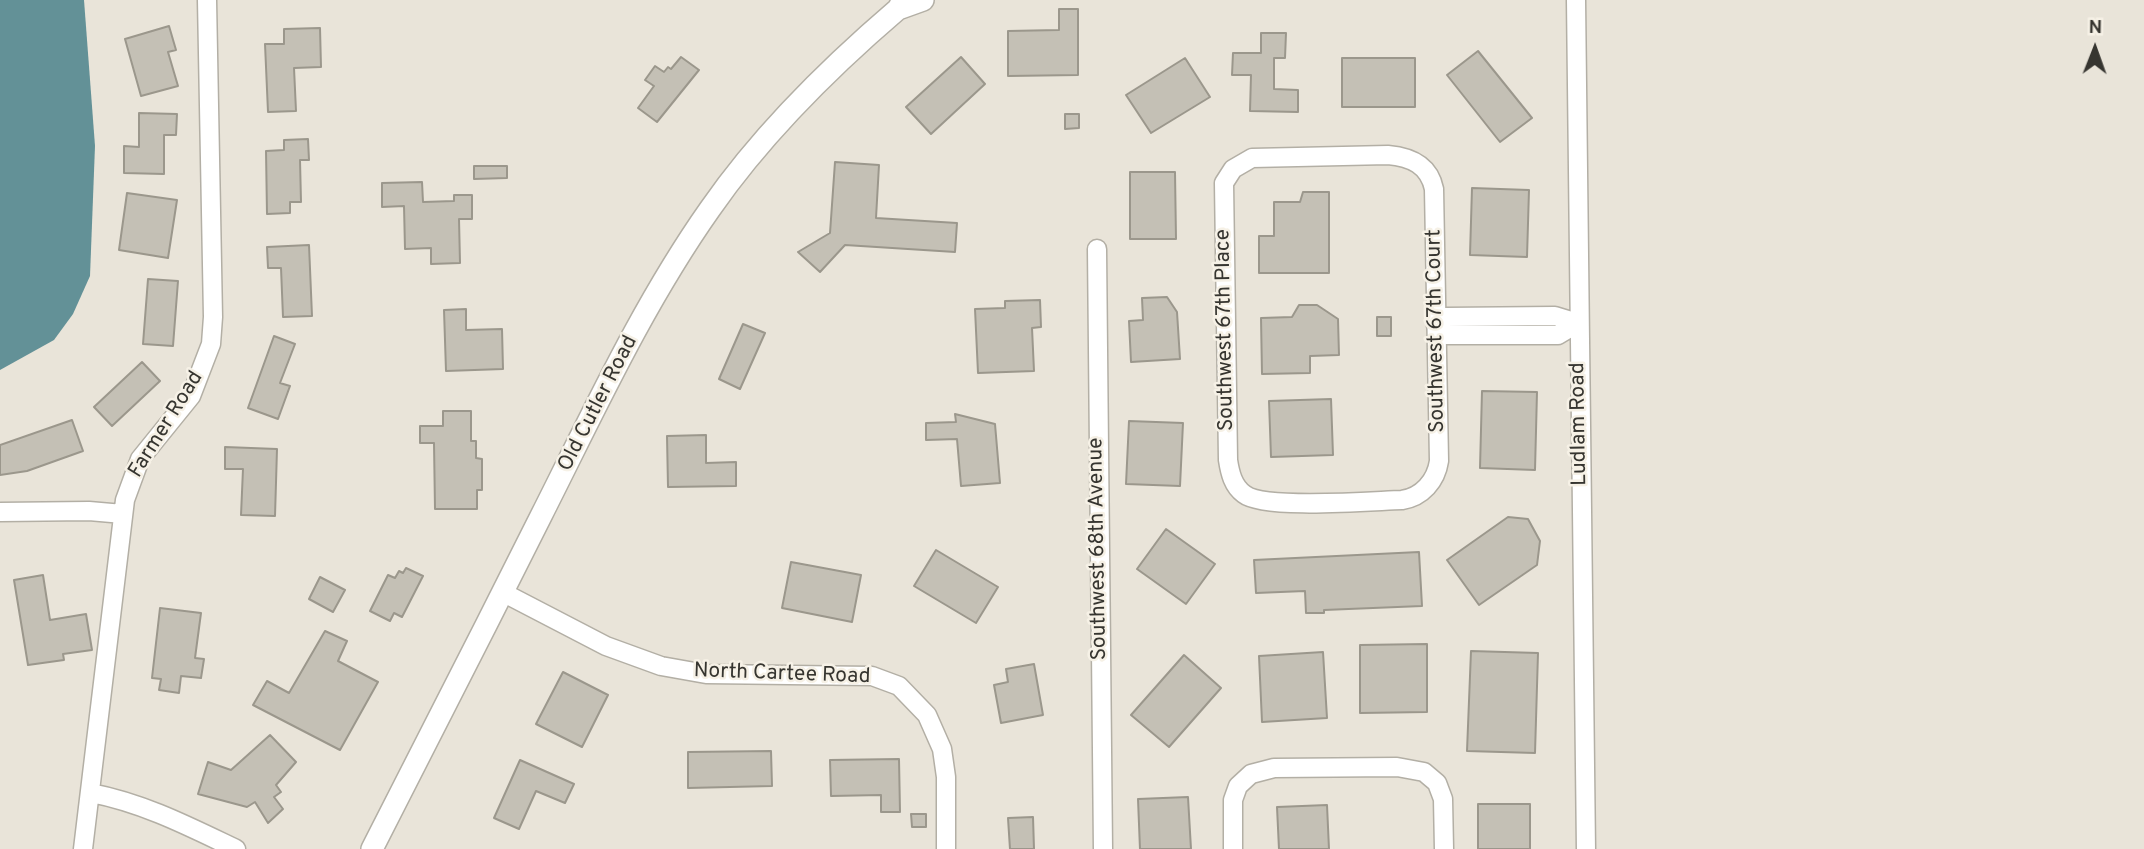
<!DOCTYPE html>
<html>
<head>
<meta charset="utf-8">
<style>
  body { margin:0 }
  #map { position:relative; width:2144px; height:849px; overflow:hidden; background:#e9e4d9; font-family:Overpass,sans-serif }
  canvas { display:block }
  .north { position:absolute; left:2060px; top:14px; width:70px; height:70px; -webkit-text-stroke:5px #f6f1e6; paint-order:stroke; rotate:1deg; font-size:19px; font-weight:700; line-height:28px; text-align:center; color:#363530 }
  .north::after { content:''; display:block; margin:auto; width:24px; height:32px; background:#363530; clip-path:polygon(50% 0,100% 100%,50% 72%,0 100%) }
</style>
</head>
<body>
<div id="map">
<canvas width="2144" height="849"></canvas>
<div class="north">N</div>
</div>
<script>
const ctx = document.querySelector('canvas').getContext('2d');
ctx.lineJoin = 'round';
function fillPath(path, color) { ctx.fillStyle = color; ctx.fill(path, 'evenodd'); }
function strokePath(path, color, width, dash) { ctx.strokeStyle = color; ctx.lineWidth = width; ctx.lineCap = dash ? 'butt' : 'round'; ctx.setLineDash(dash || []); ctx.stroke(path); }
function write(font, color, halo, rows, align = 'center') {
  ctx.font = font + ' Overpass,sans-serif'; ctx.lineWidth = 5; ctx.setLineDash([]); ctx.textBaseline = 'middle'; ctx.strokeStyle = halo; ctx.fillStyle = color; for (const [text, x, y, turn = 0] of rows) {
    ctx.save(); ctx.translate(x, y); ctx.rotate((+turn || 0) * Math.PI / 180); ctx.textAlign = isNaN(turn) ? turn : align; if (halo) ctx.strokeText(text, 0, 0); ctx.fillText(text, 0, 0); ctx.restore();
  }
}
fillPath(new Path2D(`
  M 0,0 L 84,0 L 95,146 L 90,276 L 73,314 L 54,340 L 0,370 Z`), '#639197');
const building = new Path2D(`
  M 1059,9 L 1078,9 L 1078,75 L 1008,76 L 1008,31 L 1059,30 Z
  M 169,26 L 176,50 L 168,52 L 178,86 L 141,96 L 125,39 Z
  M 320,28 L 321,67 L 294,68 L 296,111 L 268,112 L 265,44 L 284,44 L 284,29 Z
  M 1261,33 L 1286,33 L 1285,58 L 1274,58 L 1274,89 L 1298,90 L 1298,112 L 1250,111 L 1251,75 L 1232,75 L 1233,53 L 1261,53 Z
  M 1478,51 L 1532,118 L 1500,142 L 1447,75 Z
  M 681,57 L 699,70 L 657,122 L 638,108 L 654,86 L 645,80 L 655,66 L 664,72 L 668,67 L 671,69 Z
  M 961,57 L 985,84 L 931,134 L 906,107 Z
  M 1185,58 L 1210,97 L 1151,133 L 1126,95 Z
  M 1342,58 L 1415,58 L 1415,107 L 1342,107 Z
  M 139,113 L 177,114 L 176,135 L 164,135 L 164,174 L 124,173 L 124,146 L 139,147 Z
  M 1065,114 L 1079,114 L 1079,128 L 1065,129 Z
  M 308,139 L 309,160 L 300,160 L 301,202 L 290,202 L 290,213 L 267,214 L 266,151 L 284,150 L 284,140 Z
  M 835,162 L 879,165 L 876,218 L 957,223 L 955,252 L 845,245 L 820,272 L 798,252 L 830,233 Z
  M 474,166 L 507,166 L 507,178 L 474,179 Z
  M 1130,172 L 1175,172 L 1176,239 L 1130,239 Z
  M 422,182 L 423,202 L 454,201 L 454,195 L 472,195 L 472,219 L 459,219 L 460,263 L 431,264 L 431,248 L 405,249 L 404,206 L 382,207 L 382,183 Z
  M 1472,188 L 1529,190 L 1527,257 L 1470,255 Z
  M 1303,192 L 1329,192 L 1329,273 L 1259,273 L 1259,236 L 1274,236 L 1274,202 L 1300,202 Z
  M 127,193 L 177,200 L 168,258 L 119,250 Z
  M 309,245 L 312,316 L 283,317 L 281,268 L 268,268 L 267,247 Z
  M 148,279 L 178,281 L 173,346 L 143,344 Z
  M 1167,297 L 1177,312 L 1180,359 L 1131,362 L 1129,321 L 1143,320 L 1142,298 Z
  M 1040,300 L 1041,327 L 1032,328 L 1034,371 L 978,373 L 975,309 L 1005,308 L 1005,301 Z
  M 1299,305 L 1317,305 L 1338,319 L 1339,355 L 1310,356 L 1310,373 L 1262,374 L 1261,318 L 1292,317 Z
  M 466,309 L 466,330 L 502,329 L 503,369 L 446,371 L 444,310 Z
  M 1377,317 L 1391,317 L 1391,336 L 1377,336 Z
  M 743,324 L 765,333 L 740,389 L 719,379 Z
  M 274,336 L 295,344 L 280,383 L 290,386 L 278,419 L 248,408 Z
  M 142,362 L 160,381 L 112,426 L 94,407 Z
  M 1482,391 L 1537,392 L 1535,470 L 1480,468 Z
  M 1331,399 L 1333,455 L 1271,457 L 1269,401 Z
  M 443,411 L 471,411 L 471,441 L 476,441 L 476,458 L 482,459 L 482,490 L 477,490 L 477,509 L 435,509 L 434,443 L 420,443 L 420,426 L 443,426 Z
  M 955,414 L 995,424 L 1000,483 L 961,486 L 957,439 L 926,440 L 926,423 L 956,422 Z
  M 72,420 L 83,451 L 27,471 L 0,475 L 0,445 Z
  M 1129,421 L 1183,423 L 1180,486 L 1126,484 Z
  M 706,435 L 706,463 L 736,462 L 736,486 L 668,487 L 667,436 Z
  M 225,447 L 277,449 L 275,516 L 241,515 L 243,469 L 225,469 Z
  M 1508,517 L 1528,519 L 1540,541 L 1537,565 L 1479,605 L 1447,560 Z
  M 1166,529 L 1215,564 L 1186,604 L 1137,569 Z
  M 936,550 L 998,587 L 976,623 L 914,586 Z
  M 1419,552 L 1422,606 L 1324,610 L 1324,613 L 1306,613 L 1305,591 L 1256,593 L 1254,560 Z
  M 791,562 L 861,575 L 852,622 L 782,608 Z
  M 406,568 L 423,576 L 402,617 L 394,613 L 390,621 L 370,611 L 388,575 L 395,578 L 399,571 L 403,573 Z
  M 43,575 L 50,620 L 86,614 L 92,650 L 63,654 L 64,660 L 28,665 L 14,580 Z
  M 320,577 L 345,590 L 333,612 L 309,599 Z
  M 160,608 L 201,613 L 195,658 L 204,659 L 201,678 L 181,676 L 179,693 L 159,690 L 161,679 L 152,678 Z
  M 325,631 L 347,641 L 338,661 L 378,682 L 340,750 L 253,705 L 267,681 L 289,693 Z
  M 1427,644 L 1427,712 L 1360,713 L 1360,645 Z
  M 1471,651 L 1538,653 L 1535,753 L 1467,751 Z
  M 1323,652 L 1327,718 L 1262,722 L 1259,656 Z
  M 1184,655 L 1221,688 L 1169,747 L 1131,715 Z
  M 1034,664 L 1043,715 L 1001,723 L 994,685 L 1008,682 L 1006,669 Z
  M 563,672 L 608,695 L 582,747 L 536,724 Z
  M 270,735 L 296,762 L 276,785 L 281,792 L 274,797 L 283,809 L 268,823 L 255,802 L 247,807 L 198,794 L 208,762 L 231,770 Z
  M 771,751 L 772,786 L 688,788 L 688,752 Z
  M 899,759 L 900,812 L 881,812 L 881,795 L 831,796 L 830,760 Z
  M 520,760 L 574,784 L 565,803 L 536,791 L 519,829 L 494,818 Z
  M 1188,797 L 1191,849 L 1140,849 L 1138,799 Z
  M 1478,804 L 1530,804 L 1530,849 L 1478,849 Z
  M 1327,805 L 1329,849 L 1279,849 L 1277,807 Z
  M 911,814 L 926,814 L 926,827 L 912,827 Z
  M 1033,817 L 1034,849 L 1010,849 L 1008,818 Z`);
fillPath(building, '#c4c0b5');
strokePath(building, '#9b978c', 2);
const minor = new Path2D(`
  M 1576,0 L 1586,849
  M 1388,155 C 1411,157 1429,165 1434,189 L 1439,461 C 1436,481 1422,497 1402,500 C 1371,501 1264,510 1244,494 C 1233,486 1230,473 1228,460 L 1224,183 L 1233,169 L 1252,158 Z
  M 1097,249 L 1103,849
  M 1555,316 L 1578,323 L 1558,335 L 1446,335 L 1436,326 L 1446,317 Z
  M 0,512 L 89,511 L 123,514
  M 502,592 L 606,646 L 661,666 L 706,674 L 872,676 L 899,686 L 927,715 L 942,749 L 946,777 L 946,849
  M 91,793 C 143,803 188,826 236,849
  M 83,849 L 125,500 L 140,459 L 191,396 L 211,344 L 213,317 L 207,0
  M 1233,849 L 1233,800 L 1238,786 L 1251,774 L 1274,768 L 1397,767 L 1424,772 L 1437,783 L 1443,799 L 1444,849`);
const major = new Path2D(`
  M 898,9 L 923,0
  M 372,849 C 429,737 486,626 542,514 C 594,411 643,304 710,209 C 762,134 829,68 898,9 L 903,0`);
strokePath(minor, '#b3afa5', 21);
strokePath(major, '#b3afa5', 24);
strokePath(minor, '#fff', 18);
strokePath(major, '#fff', 21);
write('21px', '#363530', '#f6f1e6', [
  ["Southwest 67th Place",1226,330,-91],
  ["Southwest 67th Court",1437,331,-91],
  ["Old Cutler Road",599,404,-63],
  ["Ludlam Road",1580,424,-91],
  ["Farmer Road",167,425,-58],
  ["Southwest 68th Avenue",1099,549,-91],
  ["North Cartee Road",782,675,2]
]);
</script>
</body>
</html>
